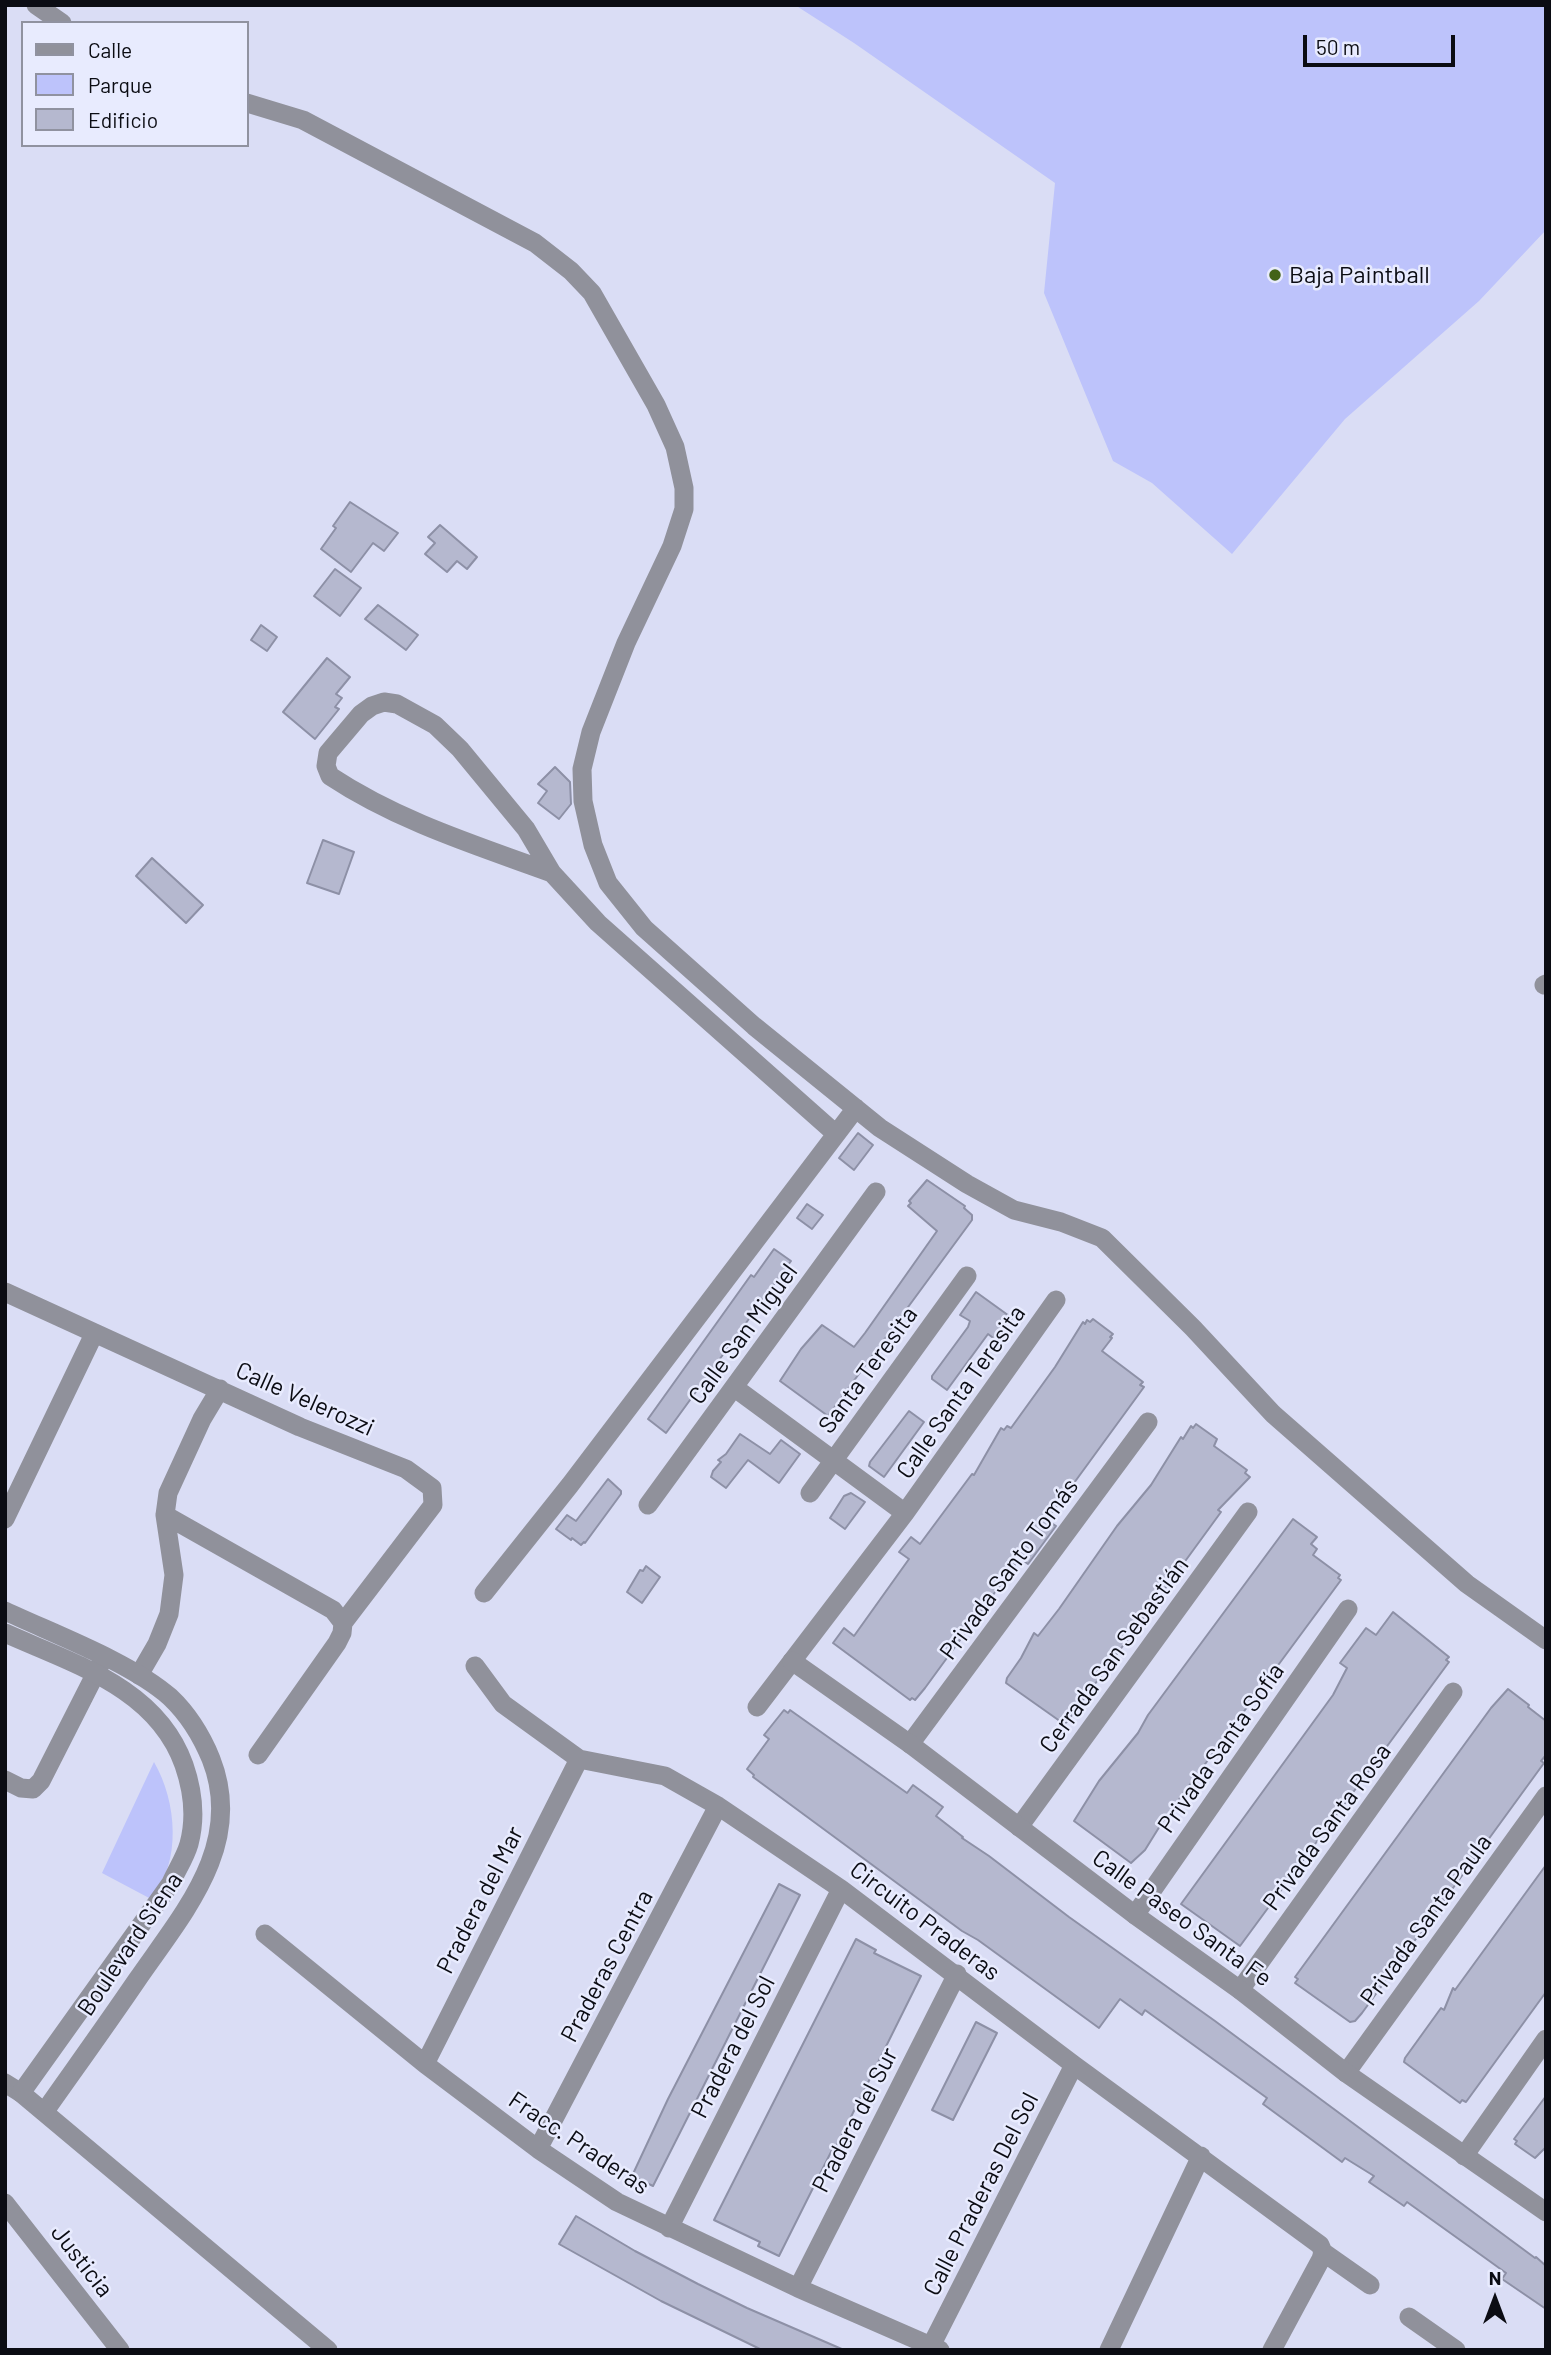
<!DOCTYPE html>
<html>
<head>
<meta charset="utf-8">
<style>
  body { margin:0 }
  #map { position:relative; width:1551px; height:2355px; overflow:hidden; background:#daddf5; font-family:Barlow,sans-serif }
  canvas { display:block }
  .frame { position:absolute; inset:0; border:7px solid #0b0c13; pointer-events:none }
  .legend { position:absolute; left:21px; top:21px; width:228px; height:126px; box-sizing:border-box; background:#e8ebfe; border:2px solid #9092a0; margin:0; padding:9px 12px; list-style:none; font-size:21px; color:#0b0c13 }
  .legend li { display:flex; align-items:center; gap:14px; height:35px }
  .legend b { width:35px; border:2px solid #9092a0 }
  .north { position:absolute; left:1460px; top:2264px; width:70px; height:70px; -webkit-text-stroke:5px #e8ebfe; paint-order:stroke; rotate:0deg; font-size:19px; font-weight:700; line-height:28px; text-align:center; color:#0b0c13 }
  .north::after { content:''; display:block; margin:auto; width:24px; height:32px; background:#0b0c13; clip-path:polygon(50% 0,100% 100%,50% 72%,0 100%) }
  .scale { position:absolute; left:1303px; top:35px; width:152px; height:32px; box-sizing:border-box; border:4px solid #0b0c13; border-top:0; padding-left:9px; font-size:21px; line-height:24px; white-space:nowrap; color:#0b0c13; -webkit-text-stroke:5px #e8ebfe; paint-order:stroke }
</style>
</head>
<body>
<div id="map">
<canvas width="1551" height="2355"></canvas>
<div class="frame"></div>
<ul class="legend">
<li><b style="height:9px;background:#90919b"></b>Calle</li>
<li><b style="height:19px;background:#bdc3fb"></b>Parque</li>
<li><b style="height:19px;background:#b5b8cf"></b>Edificio</li>
</ul>
<div class="north">N</div>
<div class="scale">50 m</div>
</div>
<script>
const ctx = document.querySelector('canvas').getContext('2d');
ctx.lineJoin = 'round';
function fillPath(path, color) { ctx.fillStyle = color; ctx.fill(path, 'evenodd'); }
function strokePath(path, color, width, dash) { ctx.strokeStyle = color; ctx.lineWidth = width; ctx.lineCap = dash ? 'butt' : 'round'; ctx.setLineDash(dash || []); ctx.stroke(path); }
function write(font, color, halo, rows, align = 'center') {
  ctx.font = font + ' Barlow,sans-serif'; ctx.lineWidth = 5; ctx.setLineDash([]); ctx.textBaseline = 'middle'; ctx.strokeStyle = halo; ctx.fillStyle = color; for (const [text, x, y, turn = 0] of rows) {
    ctx.save(); ctx.translate(x, y); ctx.rotate((+turn || 0) * Math.PI / 180); ctx.textAlign = isNaN(turn) ? turn : align; if (halo) ctx.strokeText(text, 0, 0); ctx.fillText(text, 0, 0); ctx.restore();
  }
}
fillPath(new Path2D(`
  M 795,5 L 1546,5 L 1546,230 L 1479,301 L 1345,419 L 1232,554 L 1152,483 L 1113,461 L 1044,293 L 1055,183 L 854,43 Z
  M 154,1762 C 177,1802 182,1862 151,1899 L 102,1873 Z`), '#bdc3fb');
const building = new Path2D(`
  M 350,502 L 398,533 L 384,551 L 373,543 L 351,572 L 321,549 L 336,528 L 333,526 Z
  M 440,525 L 477,557 L 467,569 L 457,561 L 447,572 L 425,554 L 435,543 L 428,537 Z
  M 335,569 L 361,588 L 340,616 L 314,596 Z
  M 378,605 L 418,635 L 406,650 L 365,619 Z
  M 261,625 L 277,637 L 267,651 L 251,640 Z
  M 327,658 L 350,677 L 336,694 L 342,698 L 335,707 L 339,709 L 315,739 L 283,712 Z
  M 555,767 L 570,782 L 571,804 L 559,819 L 538,803 L 547,791 L 538,784 Z
  M 323,840 L 354,852 L 339,894 L 307,883 Z
  M 152,858 L 203,905 L 186,923 L 136,876 Z
  M 858,1133 L 873,1145 L 854,1170 L 839,1158 Z
  M 927,1180 L 965,1206 L 964,1208 L 972,1215 L 972,1220 L 828,1416 L 780,1381 L 801,1349 L 822,1325 L 854,1347 L 865,1333 L 937,1231 L 908,1206 L 911,1203 L 909,1201 Z
  M 807,1204 L 823,1215 L 812,1229 L 797,1218 Z
  M 774,1249 L 791,1261 L 666,1433 L 648,1419 L 751,1275 L 754,1277 Z
  M 976,1292 L 1012,1318 L 996,1340 L 988,1334 L 947,1390 L 932,1379 L 932,1376 L 968,1327 L 970,1321 L 960,1315 Z
  M 1093,1319 L 1113,1334 L 1110,1337 L 1112,1338 L 1102,1351 L 1143,1382 L 1140,1385 L 1144,1387 L 1047,1520 L 1056,1526 L 1028,1564 L 1020,1558 L 925,1688 L 915,1700 L 912,1698 L 910,1700 L 833,1643 L 844,1628 L 854,1636 L 909,1559 L 899,1552 L 911,1537 L 920,1544 L 972,1474 L 974,1475 L 1001,1428 L 1004,1430 L 1007,1426 L 1011,1428 L 1055,1367 L 1083,1322 L 1085,1324 L 1087,1320 L 1090,1322 Z
  M 909,1411 L 924,1422 L 884,1477 L 869,1466 L 870,1462 Z
  M 1196,1424 L 1217,1439 L 1214,1446 L 1247,1470 L 1245,1473 L 1250,1477 L 1218,1510 L 1221,1512 L 1186,1560 L 1067,1722 L 1064,1724 L 1006,1683 L 1007,1678 L 1021,1658 L 1034,1633 L 1038,1636 L 1059,1609 L 1117,1526 L 1151,1485 L 1181,1437 L 1183,1439 L 1191,1426 L 1193,1428 Z
  M 740,1434 L 770,1454 L 781,1440 L 800,1454 L 779,1483 L 748,1460 L 726,1488 L 711,1477 L 713,1471 L 721,1462 L 718,1460 L 726,1454 Z
  M 608,1479 L 621,1491 L 621,1494 L 585,1543 L 584,1542 L 581,1545 L 572,1538 L 571,1540 L 556,1529 L 567,1515 L 576,1521 Z
  M 851,1493 L 865,1502 L 845,1529 L 830,1518 L 844,1496 Z
  M 1293,1519 L 1317,1537 L 1311,1544 L 1317,1549 L 1313,1555 L 1340,1575 L 1338,1578 L 1341,1580 L 1163,1821 L 1145,1850 L 1131,1863 L 1074,1821 L 1099,1781 L 1138,1733 L 1148,1715 Z
  M 646,1566 L 660,1577 L 642,1603 L 627,1592 L 640,1570 L 643,1571 Z
  M 1393,1612 L 1449,1657 L 1446,1660 L 1449,1662 L 1240,1946 L 1181,1904 L 1333,1695 L 1347,1668 L 1340,1663 L 1366,1628 L 1376,1635 Z
  M 1508,1689 L 1529,1705 L 1528,1707 L 1546,1721 L 1546,1755 L 1541,1761 L 1544,1763 L 1362,2013 L 1355,2021 L 1350,2022 L 1295,1983 L 1298,1979 L 1295,1977 L 1491,1708 Z
  M 784,1710 L 788,1713 L 790,1710 L 907,1793 L 913,1785 L 943,1807 L 936,1816 L 963,1837 L 962,1838 L 989,1856 L 1069,1917 L 1215,2021 L 1535,2258 L 1536,2257 L 1546,2266 L 1546,2309 L 1502,2279 L 1506,2273 L 1488,2260 L 1407,2202 L 1404,2206 L 1369,2182 L 1374,2176 L 1345,2158 L 1342,2162 L 1263,2104 L 1267,2098 L 1145,2010 L 1142,2015 L 1120,1999 L 1099,2028 L 978,1940 L 962,1931 L 753,1777 L 754,1775 L 747,1769 L 769,1739 L 764,1735 Z
  M 1546,1865 L 1546,1992 L 1466,2102 L 1462,2100 L 1460,2103 L 1404,2062 L 1405,2058 L 1441,2008 L 1444,2010 L 1453,1988 L 1455,1990 Z
  M 779,1884 L 800,1895 L 653,2186 L 632,2176 L 668,2099 Z
  M 856,1939 L 876,1950 L 874,1953 L 921,1976 L 835,2149 L 833,2148 L 779,2256 L 758,2246 L 760,2242 L 714,2220 Z
  M 976,2022 L 997,2033 L 953,2120 L 932,2110 Z
  M 1546,2096 L 1546,2147 L 1535,2158 L 1515,2144 L 1517,2141 L 1514,2139 Z
  M 576,2216 L 635,2251 L 698,2284 L 747,2308 L 844,2350 L 762,2350 L 661,2301 L 559,2244 Z`);
fillPath(building, '#b5b8cf');
strokePath(building, '#8d90a6', 2);
strokePath(new Path2D(`
  M 36,5 L 62,23
  M 247,103 L 303,120 L 535,243 L 571,271 L 592,293 L 656,405 L 675,447 L 684,488 L 684,509 L 672,546 L 626,643 L 591,732 L 582,769 L 583,801 L 593,845 L 608,883 L 644,928 L 754,1026 L 880,1128 L 967,1184 L 1014,1210 L 1061,1222 L 1102,1238 L 1193,1328 L 1273,1414 L 1467,1584 L 1546,1640
  M 552,873 C 475,845 398,821 330,776 L 326,766 L 328,753 L 361,714 L 372,706 L 384,702 L 397,704 L 435,725 L 460,749 L 526,829 L 552,873 L 598,923 L 836,1134
  M 1544,985 L 1546,984
  M 5,1292 L 300,1427 L 406,1469 L 432,1488 L 433,1505 L 343,1623
  M 735,1388 L 905,1513
  M 810,1493 L 967,1276
  M 648,1505 L 876,1192
  M 165,1515 L 333,1610 L 343,1623
  M 5,1519 L 94,1334
  M 484,1593 L 570,1485 L 856,1108
  M 475,1666 L 503,1704 L 579,1759 L 665,1776 L 718,1806 L 841,1889 L 1074,2065 L 1320,2245 L 1323,2252 L 1321,2259 L 1272,2350
  M 139,1675 L 157,1644 L 169,1614 L 174,1575 L 165,1515 L 168,1493 L 202,1419 L 220,1389
  M 757,1707 L 905,1513 L 1056,1300
  M 910,1744 L 1148,1422
  M 258,1755 L 337,1643 L 342,1633 L 343,1623
  M 5,1780 L 21,1788 L 33,1789 L 41,1781 L 102,1661
  M 1019,1827 L 1248,1512
  M 1135,1915 L 1348,1609
  M 265,1934 L 425,2064 L 538,2149 L 617,2202 L 798,2288 L 940,2350
  M 1240,1990 L 1453,1692
  M 425,2064 L 579,1759
  M 1346,2073 L 1546,1796
  M 5,2083 L 21,2093
  M 538,2149 L 718,1806
  M 1464,2156 L 1546,2039
  M 5,2203 L 120,2350
  M 669,2228 L 841,1889
  M 1323,2252 L 1370,2285
  M 798,2288 L 957,1974
  M 1409,2317 L 1456,2350
  M 931,2346 L 1074,2065
  M 1109,2350 L 1201,2156`), '#90919b', 19);
strokePath(new Path2D(`
  M 5,1611 C 54,1634 130,1662 170,1697 C 188,1714 202,1737 211,1759 C 245,1845 183,1913 137,1980 C 107,2024 76,2067 45,2111
  M 5,1633 C 74,1664 157,1688 184,1765 C 193,1791 196,1818 189,1844 C 185,1858 176,1871 171,1883 L 21,2093 L 328,2350
  M 792,1661 L 910,1744 L 1135,1915 L 1240,1990 L 1346,2073 L 1546,2212`), '#90919b', 19);
for (const [x, y, r, color] of [
  [1275,275,7,"#436318"]
]) { const dot = new Path2D(); dot.arc(x, y, r, 0, 2 * Math.PI); ctx.fillStyle = color; ctx.fill(dot); strokePath(dot, '#e8ebfe', 2.5); }
write('24px', '#0b0c13', '#e8ebfe', [
  ["Baja Paintball",1289,275]
], 'left');
write('24px', '#0b0c13', '#e8ebfe', [
  ["Calle San Miguel",743,1334,-54],
  ["Santa Teresita",868,1370,-54],
  ["Calle Santa Teresita",961,1392,-55],
  ["Calle Velerozzi",305,1399,24],
  ["Privada Santo Tomás",1009,1569,-54],
  ["Cerrada San Sebastián",1114,1655,-54],
  ["Privada Santa Sofía",1221,1748,-55],
  ["Privada Santa Rosa",1327,1827,-54],
  ["Pradera del Mar",480,1900,-63],
  ["Calle Paseo Santa Fe",1182,1918,36],
  ["Privada Santa Paula",1426,1920,-54],
  ["Circuito Praderas",925,1921,37],
  ["Boulevard Siena",130,1944,-56],
  ["Praderas Centra",607,1966,-62],
  ["Pradera del Sol",733,2047,-63],
  ["Pradera del Sur",855,2120,-63],
  ["Fracc. Praderas",579,2143,34],
  ["Calle Praderas Del Sol",981,2194,-63],
  ["Justicia",82,2261,52]
]);
</script>
</body>
</html>
